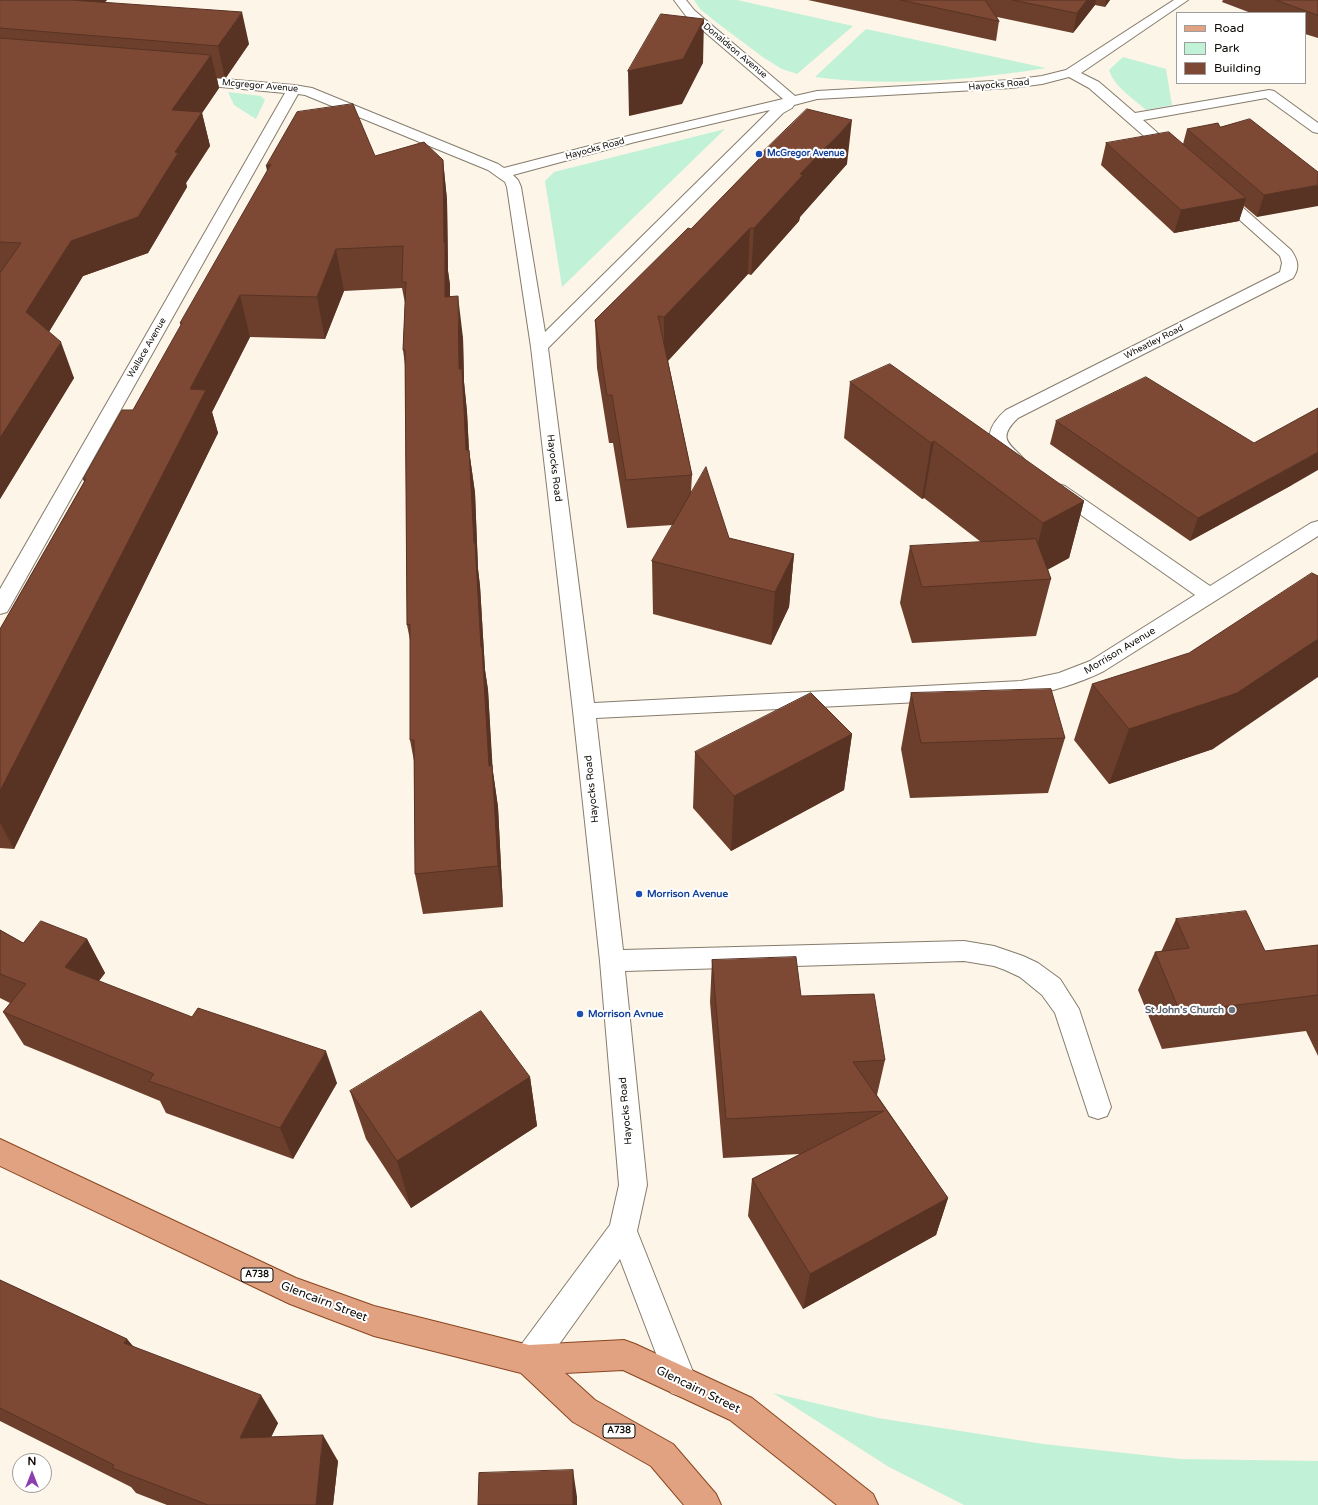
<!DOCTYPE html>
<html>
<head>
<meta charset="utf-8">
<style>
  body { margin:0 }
  #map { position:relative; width:1318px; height:1505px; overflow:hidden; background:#fdf5e7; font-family:"Varela Round",sans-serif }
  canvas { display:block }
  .legend { position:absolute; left:1176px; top:12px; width:130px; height:72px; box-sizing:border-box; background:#fff; border:1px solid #9f9d9b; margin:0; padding:5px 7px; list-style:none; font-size:12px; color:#0e0b06 }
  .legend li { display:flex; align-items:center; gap:8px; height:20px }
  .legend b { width:20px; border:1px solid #9f9d9b }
  .north { position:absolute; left:12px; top:1453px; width:40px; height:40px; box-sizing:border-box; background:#fff; border:1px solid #9f9d9b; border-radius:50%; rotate:0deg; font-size:11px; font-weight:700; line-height:16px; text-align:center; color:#0e0b06 }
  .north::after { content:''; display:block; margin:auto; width:14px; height:18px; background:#8c3eaf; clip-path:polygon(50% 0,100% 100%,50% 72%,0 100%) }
</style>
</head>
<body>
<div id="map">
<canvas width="1318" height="1505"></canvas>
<ul class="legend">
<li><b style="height:5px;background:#e1a282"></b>Road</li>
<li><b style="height:11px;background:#c1f1d7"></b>Park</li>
<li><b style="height:11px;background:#7e4934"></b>Building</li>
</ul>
<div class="north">N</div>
</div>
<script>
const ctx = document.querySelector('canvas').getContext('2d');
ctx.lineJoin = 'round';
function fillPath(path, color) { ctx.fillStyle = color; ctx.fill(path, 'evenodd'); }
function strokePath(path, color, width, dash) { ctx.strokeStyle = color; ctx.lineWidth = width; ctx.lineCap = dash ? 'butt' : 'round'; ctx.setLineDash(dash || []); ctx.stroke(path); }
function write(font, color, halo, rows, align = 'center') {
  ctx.font = font + ' "Varela Round",sans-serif'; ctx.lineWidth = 4; ctx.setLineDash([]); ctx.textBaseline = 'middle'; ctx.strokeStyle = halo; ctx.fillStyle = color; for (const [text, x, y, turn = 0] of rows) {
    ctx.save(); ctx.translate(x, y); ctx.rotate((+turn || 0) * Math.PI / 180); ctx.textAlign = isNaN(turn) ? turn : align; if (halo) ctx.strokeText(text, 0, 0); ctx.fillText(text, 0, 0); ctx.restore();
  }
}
fillPath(new Path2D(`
  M 694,0 L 737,0 L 853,26 L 797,74 L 782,69 L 764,58 L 716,22 L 700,9 Z
  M 866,29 L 1046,68 C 971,80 891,87 815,77 Z
  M 1123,57 L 1166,69 L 1172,105 L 1146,110 C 1133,98 1115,88 1109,70 Z
  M 228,92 L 261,96 L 265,100 L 256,119 L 234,105 Z
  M 725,129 L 562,287 L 545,181 L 554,172 Z
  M 773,1393 L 878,1418 L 1043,1444 L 1180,1459 L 1318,1461 L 1318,1505 L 964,1505 L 889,1467 Z`), '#c1f1d7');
const minor = new Path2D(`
  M 674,0 L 686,0 L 694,10 L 795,96 L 817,91 L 1011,80 L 1042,76 L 1066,70 L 1174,0 L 1188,0 L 1081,73 L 1099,82 L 1135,113 L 1269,90 L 1274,91 L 1318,123 L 1318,133 L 1313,132 L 1266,98 L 1143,120 L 1178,151 L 1180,154 L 1178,157 L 1173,158 L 1168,157 L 1089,88 L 1069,77 L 1042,84 L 1011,88 L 817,99 L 794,105 L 792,108 L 783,113 L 548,348 L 594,703 L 1021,681 L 1059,673 L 1090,661 L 1195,595 L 1051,494 L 1049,490 L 1051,486 L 1058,484 L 1065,486 L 1210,586 L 1311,523 L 1318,521 L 1318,536 L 1104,671 C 1078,684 1050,692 1021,697 L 596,718 L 623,950 L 964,941 L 994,946 L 1023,956 L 1038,963 L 1060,979 L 1079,1009 L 1111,1107 L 1107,1116 L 1098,1119 L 1089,1116 L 1055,1013 L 1042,995 L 1020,977 L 1005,970 L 994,966 L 964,961 L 625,971 L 647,1185 L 637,1231 L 697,1382 L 693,1393 L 682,1397 L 671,1393 L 620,1259 L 540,1371 L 529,1375 L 518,1371 L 514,1360 L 518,1349 L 610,1225 L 619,1185 L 600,961 L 573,711 L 531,347 L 507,187 L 505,182 L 488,170 L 305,95 L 298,94 L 10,607 L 7,612 L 0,614 L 0,589 L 285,93 L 189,84 L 184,83 L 182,80 L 184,77 L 189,76 L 294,85 L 312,88 L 498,164 L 504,168 L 632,135 L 783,99 L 686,16 ZM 770,110 L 545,332 L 521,187 L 518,180 L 513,175 L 635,142 Z
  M 1219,190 L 1224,191 L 1291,250 C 1298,260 1300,268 1293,278 L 1018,418 C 993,442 1015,445 1027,463 L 1024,467 C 1020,468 1017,469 1012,467 C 1001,463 987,445 990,433 C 992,424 999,416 1006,410 L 1280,272 L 1282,263 L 1280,256 L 1214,197 L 1212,194 L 1214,191 Z`);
const major = new Path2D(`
  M 0,1139 L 296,1278 L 374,1306 L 529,1345 L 624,1340 L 635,1344 L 752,1398 L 873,1494 L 878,1505 L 837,1505 L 730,1420 L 623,1370 L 565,1373 L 595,1400 L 673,1444 L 716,1494 L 721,1505 L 684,1505 L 651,1466 L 573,1422 L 521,1373 L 374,1336 L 290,1304 L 0,1166 Z`);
strokePath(minor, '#857c6c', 2);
strokePath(major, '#8a4520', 2);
fillPath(minor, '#fff');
fillPath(major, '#e1a282');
fillPath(new Path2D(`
  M 0,0 L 107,0 L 105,2 L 249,44 L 225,79 L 217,78 L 219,88 L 202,113 L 210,146 L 186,183 L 187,187 L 148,253 L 83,276 L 49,332 L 74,378 L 0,499 Z
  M 808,0 L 1110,0 L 1105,7 L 1095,5 L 1073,33 L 997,17 L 999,21 L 996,41 Z
  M 1223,0 L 1318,0 L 1318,38 L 1305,34 L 1305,13 L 1251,13 L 1222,2 Z
  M 1220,127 L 1318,172 L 1257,217 L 1244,206 L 1239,221 L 1174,233 L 1101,165 L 1106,143 L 1183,144 L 1187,129 Z
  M 764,151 L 847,164 L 800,217 L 799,221 L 751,275 L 748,274 L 668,361 L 692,475 L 691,492 L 729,538 L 794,554 L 789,607 L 771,645 L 653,614 L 652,561 L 673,525 L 627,528 L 613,443 L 609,443 L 597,368 L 595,320 L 691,229 L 764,154 Z
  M 375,156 L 443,160 L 447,200 L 448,271 L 450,285 L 450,296 L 463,338 L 464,382 L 467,412 L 469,450 L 475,493 L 478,569 L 480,586 L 485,670 L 488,690 L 492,765 L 498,807 L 503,907 L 423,914 L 415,874 L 414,761 L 410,740 L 410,640 L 407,625 L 405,365 L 403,350 L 405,303 L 402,288 L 344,291 L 325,339 L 250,337 L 212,412 L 218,433 L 14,849 L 0,848 L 0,629 L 84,482 L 83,479 L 133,410 L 181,326 L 180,323 Z
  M 850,382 L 1084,501 L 1069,558 L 1048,569 L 1051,579 L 1036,636 L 912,643 L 900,603 L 910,546 L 981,542 L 924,498 L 922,499 L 844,438 Z
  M 1056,421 L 1292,485 L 1190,541 L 1050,444 Z
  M 1092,684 L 1213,749 L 1109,784 L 1074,740 Z
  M 911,693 L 1065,738 L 1048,793 L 910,798 L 901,749 Z
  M 852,734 L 844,790 L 731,851 L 693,808 L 695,752 Z
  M 1176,919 L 1265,951 L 1318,945 L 1318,1056 L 1306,1031 L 1162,1049 L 1138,990 L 1155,952 L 1161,952 Z
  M 0,930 L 23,943 L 87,939 L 105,973 L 99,981 L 337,1083 L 293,1159 L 166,1113 L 160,1101 L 24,1045 L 3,1012 L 10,1003 L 0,998 Z
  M 712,960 L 801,996 L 885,1060 L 877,1095 L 948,1198 L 936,1235 L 803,1309 L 748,1216 L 752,1179 L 800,1154 L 723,1158 L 710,1002 Z
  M 530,1077 L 537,1126 L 411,1208 L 366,1139 L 350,1091 Z
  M 0,1280 L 127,1339 L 133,1346 L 278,1423 L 271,1437 L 338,1461 L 333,1505 L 167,1505 L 136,1493 L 131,1487 L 0,1421 Z`), '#6c3f2d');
fillPath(new Path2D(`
  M 65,0 L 107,0 L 74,32 Z
  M 1087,0 L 1096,0 L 1095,5 L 1073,33 L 1077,13 Z
  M 1106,0 L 1110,0 L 1105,7 Z
  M 242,12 L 249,44 L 225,79 L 218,46 Z
  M 704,19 L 703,63 L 682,104 L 629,116 L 628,71 Z
  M 211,55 L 219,88 L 202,113 L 210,146 L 186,183 L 187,187 L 148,253 L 83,276 L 39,348 L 26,312 L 71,241 L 175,152 L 172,110 Z
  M 852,120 L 847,164 L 800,217 L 799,221 L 751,275 L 754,228 L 800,174 Z
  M 443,160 L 447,200 L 448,271 L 450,285 L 450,339 L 445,297 Z
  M 271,164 L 275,207 L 266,166 Z
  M 1318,185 L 1318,206 L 1257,217 L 1264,195 Z
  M 1246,198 L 1239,221 L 1174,233 L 1181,210 Z
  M 750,228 L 748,274 L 664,365 L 664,317 Z
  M 336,249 L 344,291 L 325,339 L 317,297 Z
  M 240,295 L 250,337 L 212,412 L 218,433 L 14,849 L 0,823 L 0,791 L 190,389 Z
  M 458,296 L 463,338 L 464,382 L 467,412 L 471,493 L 466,450 L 459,369 Z
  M 61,342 L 74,378 L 0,499 L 0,438 Z
  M 934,441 L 924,498 L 922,499 L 931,443 Z
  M 469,450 L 475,493 L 478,569 L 480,586 L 485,670 L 488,690 L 493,774 L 492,765 L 498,807 L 503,907 L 498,866 L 489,766 L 474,543 Z
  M 1318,452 L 1318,470 L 1292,485 L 1190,541 L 1198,518 Z
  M 1084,501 L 1069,558 L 1029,580 L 1043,523 Z
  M 794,554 L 789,607 L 771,645 L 775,592 Z
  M 1318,639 L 1318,677 L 1213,749 L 1109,784 L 1129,729 Z
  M 852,734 L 844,790 L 731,851 L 734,796 Z
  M 87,939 L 105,973 L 84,1000 L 65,967 Z
  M 326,1051 L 337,1083 L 293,1159 L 280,1128 Z
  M 530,1077 L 537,1126 L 411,1208 L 397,1161 Z
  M 948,1198 L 936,1235 L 803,1309 L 810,1274 Z
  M 127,1339 L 149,1368 L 124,1343 Z
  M 261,1395 L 278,1423 L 258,1464 L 240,1438 Z
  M 323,1435 L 338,1461 L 333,1505 L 316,1505 Z
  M 573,1470 L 577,1497 L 577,1505 L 573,1505 Z`), '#583324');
const building = new Path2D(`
  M 0,0 L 71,0 L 242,12 L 218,46 L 0,28 Z
  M 901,0 L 985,0 L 999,21 Z
  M 1013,0 L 1087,0 L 1077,13 Z
  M 1276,0 L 1318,0 L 1318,15 Z
  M 661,14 L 704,19 L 683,59 L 628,71 Z
  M 0,38 L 211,55 L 172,110 L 202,112 L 175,152 L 178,153 L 138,217 L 71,241 L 26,312 L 61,342 L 0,438 L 0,273 L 21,243 L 0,242 Z
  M 353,104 L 375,156 L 424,142 L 443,160 L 444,243 L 445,243 L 445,297 L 458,296 L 459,369 L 462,369 L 466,450 L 469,450 L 474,543 L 475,543 L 481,647 L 482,647 L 489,766 L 492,765 L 498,866 L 415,874 L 414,740 L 410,740 L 410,624 L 407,625 L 405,350 L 403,350 L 406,282 L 402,282 L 403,246 L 336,249 L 317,297 L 240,295 L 190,389 L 206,390 L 0,791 L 0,629 L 86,479 L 83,479 L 122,410 L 133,410 L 182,323 L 180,323 L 271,164 L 266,166 L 297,112 Z
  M 807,109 L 852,120 L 800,174 L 803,175 L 754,228 L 750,228 L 664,317 L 658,316 L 692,475 L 626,480 L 612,395 L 607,395 L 595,320 L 688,228 L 691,229 L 766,152 L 764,151 Z
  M 1250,119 L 1318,172 L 1318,185 L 1264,195 L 1187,129 L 1218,123 L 1220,127 Z
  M 1169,132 L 1246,198 L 1181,210 L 1106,143 Z
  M 890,364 L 1084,501 L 1043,523 L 934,441 L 931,443 L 850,382 Z
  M 1146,377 L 1254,443 L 1318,408 L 1318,452 L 1198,518 L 1056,421 Z
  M 706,467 L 729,538 L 794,554 L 775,592 L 652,561 Z
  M 1036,539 L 1051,579 L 922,587 L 910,546 Z
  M 1312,573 L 1318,576 L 1318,639 L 1237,693 L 1129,729 L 1092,684 L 1189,653 Z
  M 1051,689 L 1065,738 L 921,743 L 911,693 Z
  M 811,693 L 852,734 L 734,796 L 695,752 Z
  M 1246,911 L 1265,951 L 1318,945 L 1318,995 L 1180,1012 L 1155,952 L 1189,948 L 1176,919 Z
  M 41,921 L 87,939 L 65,967 L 71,970 L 192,1017 L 198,1008 L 326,1051 L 280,1128 L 149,1081 L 154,1074 L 3,1012 L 26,984 L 0,974 L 0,930 L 23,943 Z
  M 796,957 L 801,996 L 874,994 L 885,1060 L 853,1062 L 948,1198 L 810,1274 L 752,1179 L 884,1111 L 726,1119 L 712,960 Z
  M 481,1011 L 530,1077 L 397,1161 L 350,1091 Z
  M 0,1280 L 127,1339 L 124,1343 L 261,1395 L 240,1438 L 323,1435 L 316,1505 L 208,1505 L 112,1468 L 114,1465 L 0,1408 Z
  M 573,1470 L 573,1505 L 478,1505 L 479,1473 Z`);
fillPath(building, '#7e4934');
strokePath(building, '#583324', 1);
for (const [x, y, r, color] of [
  [759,154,4,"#1a4fb4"],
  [639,894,4,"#1a4fb4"],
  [1232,1010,4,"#6b7280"],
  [580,1014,4,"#1a4fb4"]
]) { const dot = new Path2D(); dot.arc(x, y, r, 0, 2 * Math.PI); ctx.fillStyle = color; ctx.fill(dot); strokePath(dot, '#fff', 1.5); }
write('9px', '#0e0b06', '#fff', [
  ["Donaldson Avenue",735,51,40],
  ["Hayocks Road",999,85,-5],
  ["Mcgregor Avenue",260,86,5],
  ["Hayocks Road",595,149,-15],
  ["Wheatley Road",1154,342,-27],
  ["Wallace Avenue",147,348,-60]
]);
write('bold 9px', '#164399', '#fff', [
  ["McGregor Avenue",767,154]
], 'left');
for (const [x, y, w] of [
  [257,1275,32],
  [619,1431,32]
]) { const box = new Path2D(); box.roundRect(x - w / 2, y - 7, w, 14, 3); ctx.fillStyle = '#fff'; ctx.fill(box); strokePath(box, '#0e0b06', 1); }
write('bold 9px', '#0e0b06', null, [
  ["A738",257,1275],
  ["A738",619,1431]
]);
write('10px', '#0e0b06', '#fff', [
  ["Hayocks Road",554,468,83],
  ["Morrison Avenue",1120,651,-31],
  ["Hayocks Road",592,789,-96],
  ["Hayocks Road",626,1111,-95]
]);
write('bold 10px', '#164399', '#fff', [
  ["Morrison Avenue",647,894],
  ["Morrison Avnue",588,1014]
], 'left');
write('bold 10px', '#5b616d', '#fff', [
  ["St John's Church",1224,1010]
], 'right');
write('12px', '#0e0b06', '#fff', [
  ["Glencairn Street",324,1302,21],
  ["Glencairn Street",698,1390,26]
]);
</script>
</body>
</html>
